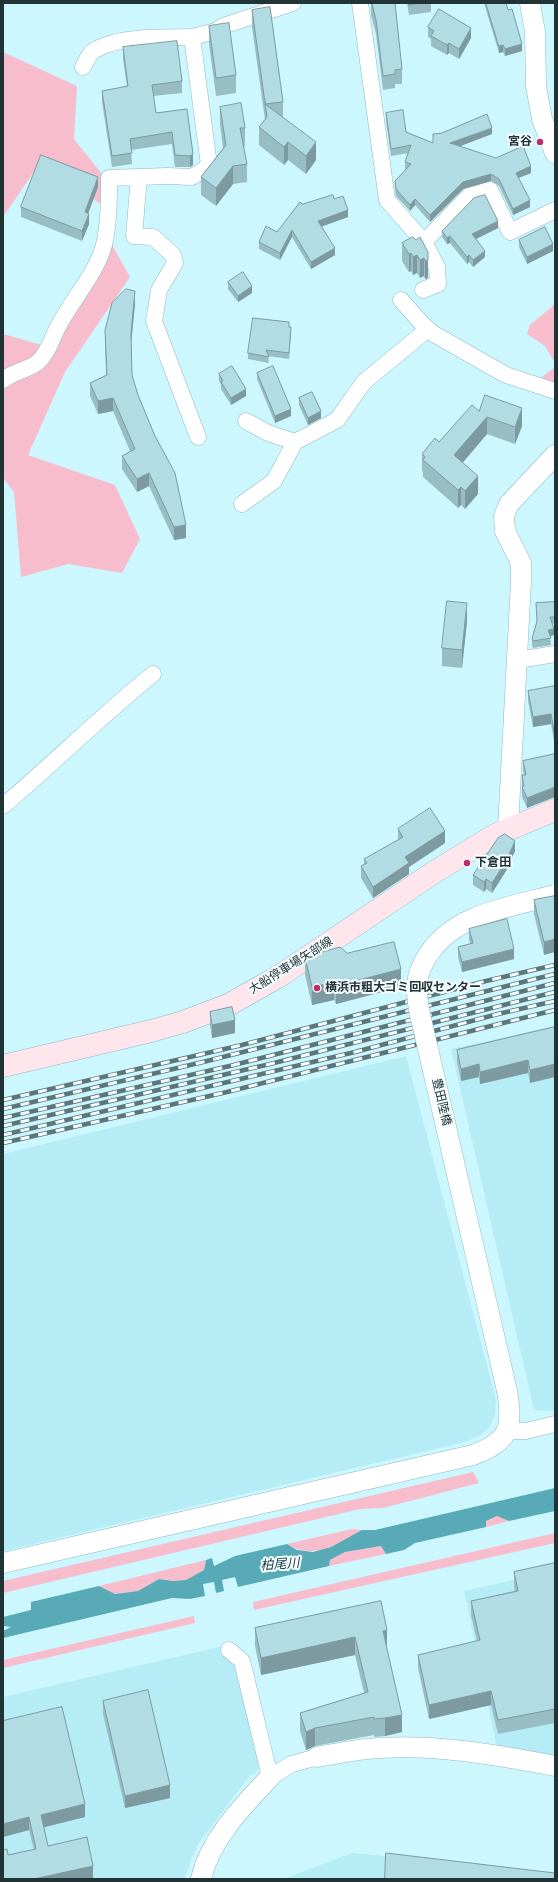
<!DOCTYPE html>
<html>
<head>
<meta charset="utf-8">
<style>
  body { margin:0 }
  #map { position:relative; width:558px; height:1882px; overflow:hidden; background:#ccf7ff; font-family:"DejaVu Sans",sans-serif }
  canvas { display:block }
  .frame { position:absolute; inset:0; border:4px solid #223336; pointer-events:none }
</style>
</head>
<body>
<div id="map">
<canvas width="558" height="1882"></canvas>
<div class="frame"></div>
</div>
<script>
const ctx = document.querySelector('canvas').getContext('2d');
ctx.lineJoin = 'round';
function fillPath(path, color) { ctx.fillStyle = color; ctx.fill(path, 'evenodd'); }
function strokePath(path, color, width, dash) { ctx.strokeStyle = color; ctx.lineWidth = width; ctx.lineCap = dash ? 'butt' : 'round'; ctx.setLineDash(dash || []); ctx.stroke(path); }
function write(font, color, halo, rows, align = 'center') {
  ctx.font = font + ' "DejaVu Sans","Noto Sans JP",sans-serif'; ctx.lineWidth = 4; ctx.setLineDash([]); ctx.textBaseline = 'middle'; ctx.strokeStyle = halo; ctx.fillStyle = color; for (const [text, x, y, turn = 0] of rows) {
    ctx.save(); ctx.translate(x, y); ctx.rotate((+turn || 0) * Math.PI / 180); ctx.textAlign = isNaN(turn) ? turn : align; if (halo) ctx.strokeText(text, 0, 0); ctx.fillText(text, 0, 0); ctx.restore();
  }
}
fillPath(new Path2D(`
  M 555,1026 L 555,1411 L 534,1410 L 451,1049 Z
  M 406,1056 L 496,1400 L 495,1415 L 489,1428 L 479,1436 L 465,1442 L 3,1551 L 3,1154 Z
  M 555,1571 L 555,1759 L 497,1748 L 464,1591 Z
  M 224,1646 L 240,1662 L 263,1760 L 255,1774 L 250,1775 L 199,1843 L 192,1857 L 185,1879 L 3,1879 L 3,1697 Z
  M 352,1853 L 399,1857 L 555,1877 L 555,1879 L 283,1879 Z`), '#b6ecf5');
fillPath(new Path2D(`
  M 3,52 L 77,86 L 74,139 L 101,173 L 103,206 L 42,160 L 3,217 Z
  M 111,243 L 130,277 L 65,372 L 28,455 L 115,485 L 140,539 L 122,573 L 68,564 L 21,577 L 14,492 L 3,478 L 3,334 L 42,345 Z
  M 555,304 L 555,363 L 545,346 L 527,334 L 530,325 Z
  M 555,367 L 555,384 L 546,382 L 542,377 Z
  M 473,1472 L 479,1483 L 383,1508 L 360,1509 L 3,1593 L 3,1581 Z
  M 497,1516 L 509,1521 L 486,1527 L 486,1521 Z
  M 352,1529 L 362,1530 C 337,1544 315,1561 287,1544 Z
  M 555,1533 L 555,1543 L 254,1610 L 253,1602 Z
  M 381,1546 L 386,1554 L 329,1566 L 330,1560 L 345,1552 Z
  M 206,1560 L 204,1570 L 186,1580 L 173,1581 L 159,1579 L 138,1591 L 114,1594 L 99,1586 Z
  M 194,1616 L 195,1623 L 3,1668 L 3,1660 Z`), '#f8bdcc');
fillPath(new Path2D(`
  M 555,1488 L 555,1511 L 509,1521 L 497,1516 L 486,1521 L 486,1527 L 415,1543 L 404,1550 L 386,1554 L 381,1546 L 345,1552 L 330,1560 L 329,1566 L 238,1587 L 235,1577 L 222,1580 L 224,1591 L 216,1593 L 214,1582 L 203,1584 L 205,1596 L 190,1599 L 172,1598 L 3,1638 L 3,1631 L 11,1627 L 3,1626 L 3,1617 L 31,1610 L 31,1602 L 99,1586 L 115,1594 L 138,1591 L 159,1579 L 173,1581 L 186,1580 L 204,1570 L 206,1560 L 212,1558 L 214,1566 L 235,1556 L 287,1544 L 297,1550 L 313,1552 L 331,1547 L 362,1530 L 375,1530 Z`), '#59aab7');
const minor = new Path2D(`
  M 360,3 L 387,200 L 424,242 L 437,267 L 438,284 L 423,290
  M 83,67 C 85,63 88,57 91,53 C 113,35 164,38 192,37
  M 139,177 L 134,236 L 153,237 L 173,255 L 175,263 L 159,290 L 154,321 L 198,437
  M 424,242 L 469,196 L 490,190 L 510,232 L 555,210
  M 401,300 L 424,326 L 434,334 L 506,375 L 555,391
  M 3,380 C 13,371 29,370 38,362 C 49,352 52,337 59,325 C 72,300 97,272 104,245 C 109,223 109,201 109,178 L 167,176 L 192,177 L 202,171 L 209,165 L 192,37 L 216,31 L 223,26 L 293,3
  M 246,421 L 268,433 L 295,442
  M 242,504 L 274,481 L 295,442 L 337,420 L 364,382 L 428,329
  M 518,660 L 555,654
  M 3,806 C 54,763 101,716 153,674
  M 507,1431 L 526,1431 L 555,1424
  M 229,1650 L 242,1661 L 270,1777 L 292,1764 L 317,1757`);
const tertiary = new Path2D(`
  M 530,3 L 535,32 L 536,86 L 542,119 L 555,153
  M 508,829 L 521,581 L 521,563 L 505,531 L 504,516 L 509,504 L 555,455
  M 3,1563 L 473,1455 C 510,1441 513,1428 507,1391
  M 317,1757 C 334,1754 350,1751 366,1749 C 429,1743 493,1754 555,1766
  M 201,1879 C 210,1839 243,1806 270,1777`);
const secondary = new Path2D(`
  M 3,1066 L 151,1031 L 183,1022 L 228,1005 L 278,977 L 436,871 L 495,835 L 555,810`);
strokePath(minor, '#8fb9c0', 17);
strokePath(tertiary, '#8fb9c0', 21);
strokePath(secondary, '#8fb9c0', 23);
strokePath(minor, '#fff', 16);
strokePath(tertiary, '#fff', 20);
strokePath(secondary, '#fee6ec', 22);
const rail = new Path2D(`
  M 3,1100 L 242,1045 L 486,981 L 555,965
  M 3,1109 L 203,1062 L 555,974
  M 3,1118 L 234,1065 L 555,983
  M 3,1126 L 270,1064 L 555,992
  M 3,1135 L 355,1052 L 498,1014 L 555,1001
  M 3,1143 L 227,1092 L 555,1010`);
strokePath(rail, '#5c767a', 4.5);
strokePath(rail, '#f5fdff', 3, [9]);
const tertiaryBridge = new Path2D(`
  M 507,1391 L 419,1010 C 418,1001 416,992 417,983 C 418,973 423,963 428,955 C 455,913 511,907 555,895`);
strokePath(tertiaryBridge, '#8fb9c0', 21, []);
strokePath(tertiaryBridge, '#fff', 20);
fillPath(new Path2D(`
  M 371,3 L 395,3 L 402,69 L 402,84 L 395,84 L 395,88 L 383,90 L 376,34 L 371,15 Z
  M 407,3 L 431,3 L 431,12 L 409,15 Z
  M 484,3 L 506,3 L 522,51 L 505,56 L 503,52 L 499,53 Z
  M 252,10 L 283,102 L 283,117 L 316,160 L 306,174 L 288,160 L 284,165 L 259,145 L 259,127 L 265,120 L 252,27 Z
  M 209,26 L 236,75 L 236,93 L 216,96 L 209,44 Z
  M 428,27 L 471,38 L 459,59 L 449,53 L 447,55 L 431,46 L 431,39 L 428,37 Z
  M 123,47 L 182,81 L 182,93 L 153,96 L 156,113 L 187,109 L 193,165 L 190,167 L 175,167 L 172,144 L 131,150 L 132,164 L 112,167 L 102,102 L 102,91 L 127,87 L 123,59 Z
  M 220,107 L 245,128 L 245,146 L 243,146 L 247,164 L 247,182 L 233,184 L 216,206 L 201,195 L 201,177 L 223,148 L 220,124 Z
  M 386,113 L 406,132 L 433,143 L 433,134 L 492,134 L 460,146 L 531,173 L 518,178 L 530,207 L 513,215 L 499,186 L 491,181 L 463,189 L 430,222 L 415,205 L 410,211 L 396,196 L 395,188 L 395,181 L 406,169 L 405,169 L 405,162 L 409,153 L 391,156 L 386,120 Z
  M 98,187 L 88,213 L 89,224 L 82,241 L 21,217 L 21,207 Z
  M 334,199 L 348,217 L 322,226 L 335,255 L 311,269 L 292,237 L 280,260 L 259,249 L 259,242 L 277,232 L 302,204 Z
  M 498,228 L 476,239 L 485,257 L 473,267 L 469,262 L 467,264 L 450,243 L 447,244 L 442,237 L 442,231 Z
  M 416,240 L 428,252 L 428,278 L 425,279 L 424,276 L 420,278 L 417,273 L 413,275 L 411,271 L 409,272 L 402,261 L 402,243 Z
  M 519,240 L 553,251 L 527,264 L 519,247 Z
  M 228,282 L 252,293 L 238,302 L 228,289 Z
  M 135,304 L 131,342 L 132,375 L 138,395 L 186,538 L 174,540 L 149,486 L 137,492 L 122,469 L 122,456 L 130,451 L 113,411 L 98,414 L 90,396 L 90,383 L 106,375 L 105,343 L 105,330 Z
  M 289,327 L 291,333 L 289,359 L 268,356 L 269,363 L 248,359 L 248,353 Z
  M 257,373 L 291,416 L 275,423 L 257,379 Z
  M 219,374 L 246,396 L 231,405 L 221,389 L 221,385 L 219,381 Z
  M 299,398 L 321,418 L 308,425 L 299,405 Z
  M 479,411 L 522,426 L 515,444 L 487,434 L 462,463 L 478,494 L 465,509 L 461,505 L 458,508 L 423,477 L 423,472 L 422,471 L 422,454 L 439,442 Z
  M 555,602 L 555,623 L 552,624 L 554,635 L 550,636 L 551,645 L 533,648 L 532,645 L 532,639 L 537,622 L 536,603 Z
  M 467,621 L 462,668 L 442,666 L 442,648 Z
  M 555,686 L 555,747 L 551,724 L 533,727 L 528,701 L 528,691 Z
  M 555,754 L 527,808 L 522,797 L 522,775 L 524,775 L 523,771 L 523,761 Z
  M 398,829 L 445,843 L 409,867 L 409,874 L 373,898 L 361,878 L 361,866 L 364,865 L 364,859 L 398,840 Z
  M 515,851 L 506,871 L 492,893 L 486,889 L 484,892 L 473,885 L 473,875 Z
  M 555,896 L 544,955 L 534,914 L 534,900 Z
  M 469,929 L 514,959 L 462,972 L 458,957 L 458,947 L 470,944 L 469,939 Z
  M 347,953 L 401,987 L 336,1004 L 334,1000 L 312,1005 L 305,975 L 305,957 Z
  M 210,1012 L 235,1033 L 212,1038 L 210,1025 Z
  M 555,1027 L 530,1083 L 528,1073 L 480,1084 L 479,1077 L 461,1081 L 457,1062 L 457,1050 Z
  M 555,1563 L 555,1723 L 498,1734 L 491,1705 L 429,1719 L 418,1668 L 418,1655 L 477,1641 L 471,1615 L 471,1601 L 515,1591 L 514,1586 L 514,1572 Z
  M 381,1601 L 387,1648 L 402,1732 L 385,1736 L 374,1737 L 374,1735 L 315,1746 L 306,1750 L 300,1731 L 300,1713 L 364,1693 L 355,1655 L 261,1675 L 255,1646 L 255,1628 Z
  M 103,1701 L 170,1798 L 125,1808 L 103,1714 Z
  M 3,1721 L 85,1817 L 44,1827 L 48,1846 L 93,1879 L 8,1855 L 34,1850 L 29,1830 L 3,1837 Z`), '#99bdc4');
fillPath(new Path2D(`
  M 471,28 L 471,38 L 459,59 L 459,49 Z
  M 449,43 L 449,53 L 447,55 L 447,45 Z
  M 522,44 L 522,51 L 505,56 L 505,49 Z
  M 503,45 L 503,52 L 499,53 L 499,46 Z
  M 492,128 L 492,134 L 450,150 L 450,143 Z
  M 288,142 L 288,160 L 284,165 L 284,147 Z
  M 316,142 L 316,160 L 306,174 L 306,156 Z
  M 193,154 L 193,165 L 190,167 L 190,156 Z
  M 233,166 L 233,184 L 216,206 L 216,188 Z
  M 531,166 L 531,173 L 516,179 L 516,173 Z
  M 491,174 L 491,181 L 463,189 L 430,222 L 430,215 L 463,182 Z
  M 98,177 L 98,187 L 85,222 L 85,212 Z
  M 415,199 L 415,205 L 410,211 L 410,205 Z
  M 530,200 L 530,207 L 513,215 L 513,209 Z
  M 348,210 L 348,217 L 318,228 L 318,221 Z
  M 89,214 L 89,224 L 82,241 L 82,231 Z
  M 498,221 L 498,228 L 472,241 L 472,234 Z
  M 292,230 L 292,237 L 280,260 L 280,253 Z
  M 450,236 L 450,243 L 447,244 L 447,238 Z
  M 553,244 L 553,251 L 527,264 L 527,257 Z
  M 335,248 L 335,255 L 311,269 L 311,262 Z
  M 485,251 L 485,257 L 473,267 L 473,260 Z
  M 411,253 L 411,271 L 409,272 L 409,254 Z
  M 417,255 L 417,273 L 413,275 L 413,257 Z
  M 469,255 L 469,262 L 467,264 L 467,257 Z
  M 424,258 L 424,276 L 420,278 L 420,260 Z
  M 428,260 L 428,278 L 425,279 L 425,261 Z
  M 252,286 L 252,293 L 238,302 L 238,296 Z
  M 135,291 L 135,304 L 131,346 L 131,333 Z
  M 246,389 L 246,396 L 231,405 L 231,398 Z
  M 113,398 L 113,411 L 98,414 L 98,401 Z
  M 522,408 L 522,426 L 515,444 L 515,427 Z
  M 291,409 L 291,416 L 275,423 L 275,416 Z
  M 321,411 L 321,418 L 308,425 L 308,418 Z
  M 487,417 L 487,434 L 454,473 L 454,455 Z
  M 149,473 L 149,486 L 137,492 L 137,479 Z
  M 478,476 L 478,494 L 465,509 L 465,491 Z
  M 461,487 L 461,505 L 458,508 L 458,490 Z
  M 186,525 L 186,538 L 174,540 L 174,527 Z
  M 467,603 L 467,621 L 462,668 L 462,650 Z
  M 554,629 L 554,635 L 548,637 L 548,630 Z
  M 551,714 L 551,724 L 533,727 L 533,717 Z
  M 555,787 L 555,797 L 527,808 L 527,798 Z
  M 445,831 L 445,843 L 409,867 L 409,874 L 373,898 L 373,887 L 405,857 Z
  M 515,841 L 515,851 L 506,871 L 492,893 L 492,883 Z
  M 486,879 L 486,889 L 484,892 L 484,882 Z
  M 555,939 L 555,952 L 544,955 L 544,942 Z
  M 514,949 L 514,959 L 462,972 L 462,962 Z
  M 401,969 L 401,987 L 336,1004 L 336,986 Z
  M 334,982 L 334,1000 L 312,1005 L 312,987 Z
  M 235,1020 L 235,1033 L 212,1038 L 212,1025 Z
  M 528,1060 L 528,1073 L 480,1084 L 480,1072 Z
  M 479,1064 L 479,1077 L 461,1081 L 461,1069 Z
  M 555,1064 L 555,1077 L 530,1083 L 530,1070 Z
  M 387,1630 L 387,1648 L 383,1631 Z
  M 355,1637 L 355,1655 L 261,1675 L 261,1658 Z
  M 491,1691 L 491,1705 L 429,1719 L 429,1705 Z
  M 402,1715 L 402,1732 L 385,1736 L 385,1718 Z
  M 315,1728 L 315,1746 L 306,1750 L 306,1732 Z
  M 170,1785 L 170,1798 L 125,1808 L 125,1796 Z
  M 85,1804 L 85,1817 L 41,1828 L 41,1815 Z
  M 29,1817 L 29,1830 L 3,1837 L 3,1824 Z
  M 93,1866 L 93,1879 L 34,1879 Z`), '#7d9aa0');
const building = new Path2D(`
  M 372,3 L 395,3 L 402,69 L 395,70 L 395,74 L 383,76 L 376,20 Z
  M 409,3 L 421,3 L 409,5 Z
  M 486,3 L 506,3 L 508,10 L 512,9 L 522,44 L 505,49 L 503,45 L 499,46 Z
  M 270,7 L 283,102 L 265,104 L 316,142 L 306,156 L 288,142 L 284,147 L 259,127 L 267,117 L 252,10 Z
  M 439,9 L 471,28 L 459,49 L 449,43 L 447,45 L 431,36 L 434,31 L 428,27 Z
  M 229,23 L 236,75 L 216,78 L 209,26 Z
  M 177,41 L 182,81 L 152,85 L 156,113 L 187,109 L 193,154 L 190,156 L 175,155 L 172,132 L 130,139 L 132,153 L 112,156 L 102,91 L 128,86 L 123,47 Z
  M 241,103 L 245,128 L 240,128 L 247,164 L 233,166 L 216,188 L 201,177 L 226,145 L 220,107 Z
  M 403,110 L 406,132 L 433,143 L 433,134 L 442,133 L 487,114 L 492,128 L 450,143 L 496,158 L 523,146 L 531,166 L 516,173 L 530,200 L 513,209 L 499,179 L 491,174 L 463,182 L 430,215 L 415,199 L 410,205 L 396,189 L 395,181 L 411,164 L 405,162 L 411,145 L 391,149 L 386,113 Z
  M 41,155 L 98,177 L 85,212 L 89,214 L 82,231 L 21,207 Z
  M 333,195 L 334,199 L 343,196 L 348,210 L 318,221 L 335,248 L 311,262 L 292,230 L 280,253 L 259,242 L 266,226 L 277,232 L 300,202 L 302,204 Z
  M 485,195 L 498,221 L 472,234 L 485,251 L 473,260 L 469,255 L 467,257 L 450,236 L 447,238 L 442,231 L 474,198 Z
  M 545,227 L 553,244 L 527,257 L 519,240 Z
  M 413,237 L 416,240 L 420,237 L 428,252 L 428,260 L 425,261 L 424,258 L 420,260 L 417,255 L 413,257 L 411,253 L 409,254 L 402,243 Z
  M 243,272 L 252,286 L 238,296 L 228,282 Z
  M 126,289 L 135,291 L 131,333 L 132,375 L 138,395 L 155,436 L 175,473 L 186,525 L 174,527 L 149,473 L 137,479 L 122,456 L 135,449 L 113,398 L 98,401 L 90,383 L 107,375 L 105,330 L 112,303 Z
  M 253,318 L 289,322 L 289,327 L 291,327 L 289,353 L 266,350 L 269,357 L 248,353 Z
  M 232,366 L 246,389 L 231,398 L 221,382 L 223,381 L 219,374 Z
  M 273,366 L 291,409 L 275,416 L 257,373 Z
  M 312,392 L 321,411 L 308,418 L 299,398 Z
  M 485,395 L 522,408 L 515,427 L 487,417 L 454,455 L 478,476 L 465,491 L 461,487 L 458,490 L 423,460 L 425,457 L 422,454 L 435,438 L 439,442 L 472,405 L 479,411 Z
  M 447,601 L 467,603 L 462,650 L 442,648 Z
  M 555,602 L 555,617 L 550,617 L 554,629 L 548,630 L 551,638 L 533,641 L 532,639 L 537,621 L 536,603 Z
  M 555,686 L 555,737 L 551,714 L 533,717 L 528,691 Z
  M 555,754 L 555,787 L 527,798 L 522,787 L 524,786 L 522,775 L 526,775 L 523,761 Z
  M 430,808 L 445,831 L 405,857 L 409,863 L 373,887 L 361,866 L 367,863 L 364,859 L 403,837 L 398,829 Z
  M 505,834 L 515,841 L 506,861 L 492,883 L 486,879 L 484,882 L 473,875 L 498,838 Z
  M 555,896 L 555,939 L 544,942 L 534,900 Z
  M 507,919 L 514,949 L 462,962 L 458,947 L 473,943 L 469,929 Z
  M 394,942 L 401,969 L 336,986 L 334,982 L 312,987 L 305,957 L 340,947 L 347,953 Z
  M 232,1007 L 235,1020 L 212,1025 L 210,1012 Z
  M 555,1027 L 555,1064 L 530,1070 L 528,1060 L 480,1072 L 479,1064 L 461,1069 L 457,1050 Z
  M 555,1563 L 555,1709 L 498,1720 L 491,1691 L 429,1705 L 418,1655 L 480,1640 L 471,1601 L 518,1591 L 514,1572 Z
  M 381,1601 L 387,1630 L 383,1631 L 402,1715 L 385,1718 L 374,1719 L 374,1717 L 315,1728 L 306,1732 L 300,1713 L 368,1692 L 355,1637 L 261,1658 L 255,1628 Z
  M 148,1690 L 170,1785 L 125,1796 L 103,1701 Z
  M 62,1707 L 85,1804 L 41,1815 L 48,1846 L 87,1837 L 93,1866 L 34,1879 L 3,1879 L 3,1850 L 7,1849 L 8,1855 L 36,1849 L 29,1817 L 3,1824 L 3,1721 Z
  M 386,1853 L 555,1873 L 555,1879 L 385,1879 Z`);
fillPath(building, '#b2dce4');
strokePath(building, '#7d9aa0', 1);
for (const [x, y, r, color] of [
  [540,142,4,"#ba2e66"],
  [467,863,4,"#ba2e66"],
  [317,988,4,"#ba2e66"]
]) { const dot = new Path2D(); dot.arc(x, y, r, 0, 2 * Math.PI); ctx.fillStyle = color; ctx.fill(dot); strokePath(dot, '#f5fdff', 1.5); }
write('bold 12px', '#223336', '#f5fdff', [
  ["宮谷",532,142,"right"],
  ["下倉田",475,863],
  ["横浜市粗大ゴミ回収センター",325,988]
], 'left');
write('12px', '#223336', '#f5fdff', [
  ["大船停車場矢部線",291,966,-32],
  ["豊田陸橋",441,1102,77]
]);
write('italic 13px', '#10373d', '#f5fdff', [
  ["柏尾川",280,1565,-4]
]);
</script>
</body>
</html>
